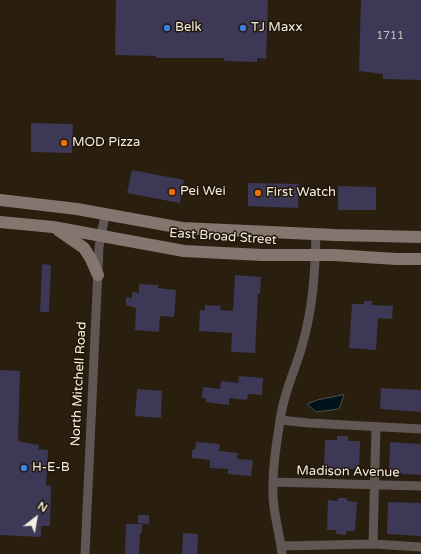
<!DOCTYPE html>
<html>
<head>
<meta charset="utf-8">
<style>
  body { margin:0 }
  #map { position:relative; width:421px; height:554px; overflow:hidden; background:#2a1e0f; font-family:"Varela Round",sans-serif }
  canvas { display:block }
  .north { position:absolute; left:16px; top:498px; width:40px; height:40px; -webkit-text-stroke:3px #201506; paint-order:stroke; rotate:31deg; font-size:11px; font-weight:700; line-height:16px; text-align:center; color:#f4ece2 }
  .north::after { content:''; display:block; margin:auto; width:14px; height:18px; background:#f4ece2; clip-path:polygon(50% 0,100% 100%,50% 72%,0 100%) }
</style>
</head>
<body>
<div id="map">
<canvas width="421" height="554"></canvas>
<div class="north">N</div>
</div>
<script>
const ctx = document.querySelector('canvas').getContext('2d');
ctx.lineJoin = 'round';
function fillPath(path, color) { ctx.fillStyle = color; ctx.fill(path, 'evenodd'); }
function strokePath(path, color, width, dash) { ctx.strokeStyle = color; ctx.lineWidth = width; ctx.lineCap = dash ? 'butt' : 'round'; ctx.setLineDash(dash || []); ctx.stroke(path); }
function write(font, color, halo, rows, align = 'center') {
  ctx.font = font + ' "Varela Round",sans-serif'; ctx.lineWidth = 3; ctx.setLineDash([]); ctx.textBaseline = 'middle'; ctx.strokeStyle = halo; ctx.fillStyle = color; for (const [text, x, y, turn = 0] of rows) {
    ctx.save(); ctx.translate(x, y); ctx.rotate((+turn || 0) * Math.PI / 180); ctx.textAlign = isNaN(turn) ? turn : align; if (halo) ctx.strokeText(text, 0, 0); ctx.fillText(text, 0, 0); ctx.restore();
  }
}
const water = new Path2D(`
  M 344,395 L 339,409 L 316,412 L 307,404 L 317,400 Z`);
fillPath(water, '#00131a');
strokePath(water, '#495456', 1);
fillPath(new Path2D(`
  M 116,0 L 268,0 L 266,59 L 257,58 L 257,62 L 224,61 L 224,58 L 156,58 L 156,56 L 115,55 Z
  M 361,0 L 421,0 L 421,80 L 383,79 L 383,74 L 359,71 Z
  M 31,123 L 73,124 L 72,153 L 31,152 Z
  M 132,170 L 184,180 L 180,203 L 127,193 Z
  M 248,183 L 299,184 L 298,208 L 248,206 Z
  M 338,186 L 376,187 L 376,210 L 338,210 Z
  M 42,264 L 51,265 L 49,312 L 40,312 Z
  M 235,275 L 261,277 L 260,294 L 258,294 L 255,353 L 231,352 L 232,333 L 199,331 L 200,310 L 205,310 L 205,305 L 221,306 L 220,310 L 233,311 Z
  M 139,284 L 158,285 L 158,288 L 176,290 L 174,317 L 160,316 L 159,332 L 135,330 L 136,308 L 126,305 L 126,297 L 132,298 L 132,292 L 139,293 Z
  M 364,301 L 372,301 L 371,305 L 393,306 L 392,319 L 378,318 L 376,350 L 349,348 L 352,304 L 364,304 Z
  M 0,370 L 20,371 L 18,441 L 39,445 L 38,449 L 48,450 L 46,485 L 51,486 L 50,526 L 41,526 L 41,537 L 0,535 Z
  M 239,376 L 263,378 L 262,395 L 248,394 L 247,400 L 229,398 L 229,405 L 206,402 L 206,398 L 202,398 L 203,387 L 220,389 L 221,381 L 238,383 Z
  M 381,388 L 421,390 L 421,412 L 380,409 Z
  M 137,389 L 162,391 L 161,418 L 135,416 Z
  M 337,436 L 348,436 L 348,441 L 360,441 L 359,469 L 347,469 L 347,473 L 336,472 L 336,469 L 324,468 L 325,440 L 337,440 Z
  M 196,442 L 220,444 L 219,451 L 238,453 L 237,459 L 253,460 L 251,476 L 228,474 L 228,469 L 210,468 L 210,460 L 192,458 L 192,450 L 195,450 Z
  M 390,442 L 421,444 L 421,475 L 389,473 Z
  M 338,498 L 347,498 L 347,501 L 357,502 L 355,531 L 346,531 L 346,535 L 336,534 L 336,530 L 327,530 L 328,500 L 338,501 Z
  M 388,502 L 421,503 L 421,536 L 387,534 Z
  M 138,515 L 149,515 L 149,524 L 138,523 Z
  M 126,524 L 142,524 L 142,533 L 140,533 L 139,554 L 125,554 Z
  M 183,533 L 198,534 L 197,554 L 182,554 Z`), '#3d3856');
strokePath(new Path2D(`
  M 280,420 L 309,423 L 421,429
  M 273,482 L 421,486
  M 373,544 L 376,427
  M 281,546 L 373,544 L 421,547
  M 85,554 L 99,247 L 105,215
  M 282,554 C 280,535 274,516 273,497 C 272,471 276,446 280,421 C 283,394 295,371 302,346 C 313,309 315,272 316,234`), '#605653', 9);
strokePath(new Path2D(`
  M 0,200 L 77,209 L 182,228 L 335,235 L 421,237
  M 0,222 L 53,227 L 184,251 L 262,255 L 334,255 L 396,259 L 421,259
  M 58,230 L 84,248 L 91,259 L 98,275`), '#84756f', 12);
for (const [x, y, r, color] of [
  [167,28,4,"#3f7fe0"],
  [243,28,4,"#3f7fe0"],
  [64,143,4,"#e8710a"],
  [172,192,4,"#e8710a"],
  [258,193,4,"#e8710a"],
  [24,468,4,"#3f7fe0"]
]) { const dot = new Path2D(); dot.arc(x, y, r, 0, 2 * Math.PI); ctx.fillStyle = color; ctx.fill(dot); strokePath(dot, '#201506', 1.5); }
write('11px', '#c6bfbf', null, [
  ["1711",390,36]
]);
write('13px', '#f4ece2', '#201506', [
  ["Belk",175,28],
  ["TJ Maxx",251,28],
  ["MOD Pizza",72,143],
  ["Pei Wei",180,192],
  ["First Watch",266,193],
  ["H-E-B",32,468]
], 'left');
write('13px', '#f4ece2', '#201506', [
  ["East Broad Street",223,237,4],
  ["North Mitchell Road",79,384,-87],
  ["Madison Avenue",348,472,1]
]);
</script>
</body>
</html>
